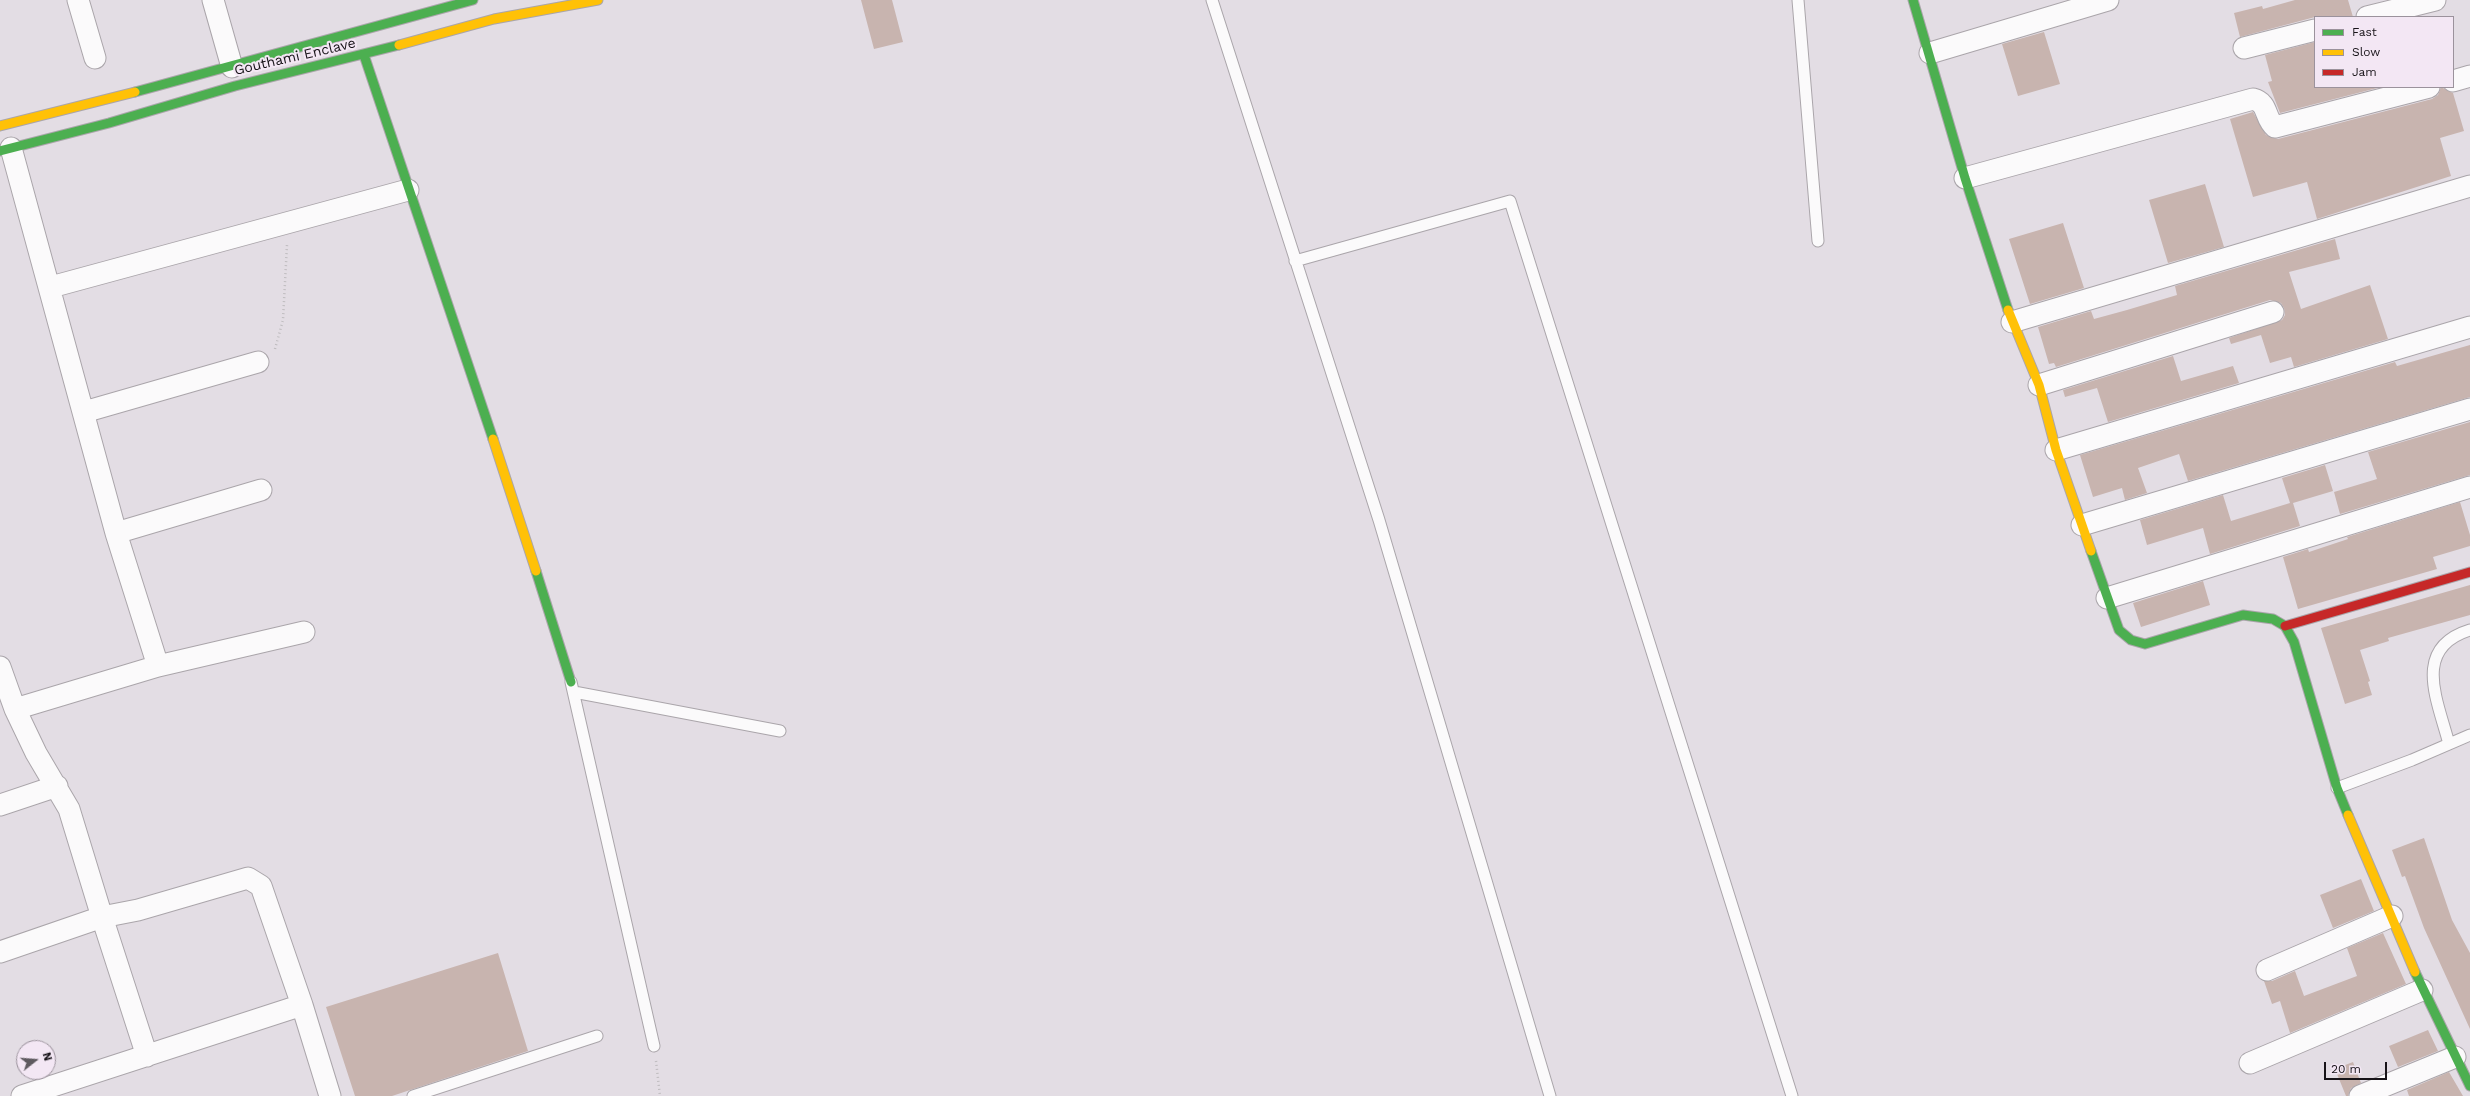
<!DOCTYPE html>
<html>
<head>
<meta charset="utf-8">
<style>
  body { margin:0 }
  #map { position:relative; width:2470px; height:1096px; overflow:hidden; background:#e3dde4; font-family:"Work Sans",sans-serif }
  canvas { display:block }
  .legend { position:absolute; left:2314px; top:16px; width:140px; height:72px; box-sizing:border-box; background:#f3e7f4; border:1px solid #9b929c; margin:0; padding:5px 7px; list-style:none; font-size:12px; color:#171318 }
  .legend li { display:flex; align-items:center; gap:8px; height:20px }
  .legend b { width:20px; border:1px solid #9b929c }
  .north { position:absolute; left:16px; top:1040px; width:40px; height:40px; box-sizing:border-box; background:#f3e7f4; border:1px solid #9b929c; border-radius:50%; rotate:73deg; font-size:11px; font-weight:700; line-height:16px; text-align:center; color:#171318 }
  .north::after { content:''; display:block; margin:auto; width:14px; height:18px; background:#5e5a5f; clip-path:polygon(50% 0,100% 100%,50% 72%,0 100%) }
  .scale { position:absolute; left:2324px; top:1062px; width:63px; height:18px; box-sizing:border-box; border:2px solid #171318; border-top:0; padding-left:5px; font-size:12px; line-height:14px; white-space:nowrap; color:#171318; -webkit-text-stroke:3px #f3e7f4; paint-order:stroke }
</style>
</head>
<body>
<div id="map">
<canvas width="2470" height="1096"></canvas>
<ul class="legend">
<li><b style="height:5px;background:#4caf50"></b>Fast</li>
<li><b style="height:5px;background:#ffc107"></b>Slow</li>
<li><b style="height:5px;background:#c62828"></b>Jam</li>
</ul>
<div class="north">N</div>
<div class="scale">20 m</div>
</div>
<script>
const ctx = document.querySelector('canvas').getContext('2d');
ctx.lineJoin = 'round';
function fillPath(path, color) { ctx.fillStyle = color; ctx.fill(path, 'evenodd'); }
function strokePath(path, color, width, dash) { ctx.strokeStyle = color; ctx.lineWidth = width; ctx.lineCap = dash ? 'butt' : 'round'; ctx.setLineDash(dash || []); ctx.stroke(path); }
function write(font, color, halo, rows, align = 'center') {
  ctx.font = font + ' "Work Sans",sans-serif'; ctx.lineWidth = 4; ctx.setLineDash([]); ctx.textBaseline = 'middle'; ctx.strokeStyle = halo; ctx.fillStyle = color; for (const [text, x, y, turn = 0] of rows) {
    ctx.save(); ctx.translate(x, y); ctx.rotate((+turn || 0) * Math.PI / 180); ctx.textAlign = isNaN(turn) ? turn : align; if (halo) ctx.strokeText(text, 0, 0); ctx.fillText(text, 0, 0); ctx.restore();
  }
}
fillPath(new Path2D(`
  M 861,0 L 892,0 L 903,42 L 874,49 Z
  M 2295,0 L 2348,0 L 2353,17 L 2315,17 L 2240,37 L 2234,13 L 2262,6 L 2263,9 Z
  M 2044,32 L 2060,84 L 2018,96 L 2002,44 Z
  M 2315,42 L 2315,87 L 2381,87 L 2280,113 L 2268,82 L 2272,81 L 2265,55 Z
  M 2441,87 L 2453,93 L 2464,131 L 2440,138 L 2451,176 L 2317,219 L 2307,182 L 2253,197 L 2230,119 L 2253,112 L 2266,135 L 2278,139 L 2432,99 L 2438,95 Z
  M 2205,184 L 2224,247 L 2168,263 L 2149,200 Z
  M 2063,223 L 2084,288 L 2030,304 L 2009,239 Z
  M 2335,239 L 2340,259 L 2289,272 L 2301,309 L 2370,285 L 2388,339 L 2294,367 L 2291,357 L 2270,363 L 2261,335 L 2231,344 L 2229,338 L 2282,320 L 2285,315 L 2284,308 L 2281,303 L 2270,300 L 2056,367 L 2054,363 L 2049,364 L 2038,327 L 2091,311 L 2094,319 L 2127,310 L 2177,295 L 2175,286 Z
  M 2470,345 L 2470,397 L 2188,481 L 2179,454 L 2138,468 L 2147,493 L 2125,500 L 2122,488 L 2093,497 L 2080,455 L 2395,362 L 2397,366 Z
  M 2173,356 L 2181,381 L 2233,366 L 2239,383 L 2108,422 L 2097,388 L 2065,397 L 2063,390 Z
  M 2470,422 L 2470,475 L 2340,514 L 2334,492 L 2377,479 L 2368,452 Z
  M 2325,465 L 2333,491 L 2293,503 L 2300,526 L 2210,554 L 2203,528 L 2147,545 L 2140,520 L 2223,495 L 2231,521 L 2290,503 L 2282,478 Z
  M 2460,502 L 2470,535 L 2470,546 L 2433,557 L 2437,569 L 2298,609 L 2283,557 L 2308,549 L 2309,552 L 2348,539 L 2347,537 Z
  M 2203,581 L 2210,605 L 2141,627 L 2133,603 Z
  M 2470,585 L 2470,615 L 2388,638 L 2389,641 L 2360,650 L 2370,681 L 2368,682 L 2372,695 L 2345,704 L 2321,628 Z
  M 2424,838 L 2452,920 L 2470,953 L 2470,1029 L 2424,928 L 2405,876 L 2402,877 L 2392,850 Z
  M 2361,879 L 2374,911 L 2333,928 L 2320,895 Z
  M 2383,933 L 2406,984 L 2290,1033 L 2280,1001 L 2272,1004 L 2264,981 L 2272,981 L 2295,971 L 2304,996 L 2357,976 L 2347,948 Z
  M 498,953 L 528,1051 L 392,1096 L 355,1096 L 326,1007 Z
  M 2428,1030 L 2438,1051 L 2398,1067 L 2389,1046 Z
  M 2353,1062 L 2361,1083 L 2351,1088 L 2348,1096 L 2346,1096 L 2335,1069 Z
  M 2449,1072 L 2463,1096 L 2409,1096 L 2407,1090 Z`), '#c8b4af');
const lane = new Path2D(`
  M 1212,0 L 1379,520 L 1550,1096
  M 1798,0 L 1818,241
  M 1295,261 L 1510,201 L 1792,1096
  M 571,682 L 654,1046
  M 574,692 L 780,731
  M 2449,744 C 2438,701 2411,648 2470,630
  M 2337,788 L 2412,760 L 2470,735
  M 413,1096 L 597,1036`);
const street = new Path2D(`
  M 78,0 L 95,58
  M 213,0 L 232,67
  M 2367,17 L 2435,0
  M 2244,48 L 2315,30
  M 1930,53 L 2108,0
  M 2453,81 L 2470,76
  M 11,148 L 116,533 L 158,666
  M 1965,178 L 2253,99 C 2269,103 2264,118 2275,127 L 2429,87
  M 51,287 L 408,190
  M 2012,322 L 2470,186
  M 2039,385 L 2273,312
  M 84,412 L 258,362
  M 2056,450 L 2470,327
  M 2082,525 L 2470,409
  M 116,533 L 261,490
  M 2107,598 L 2470,487
  M 0,667 L 15,709 L 36,753 L 69,809 L 102,917 L 138,910 L 248,878 L 261,886 L 302,1005 L 330,1096
  M 15,709 L 158,666 L 304,632
  M 0,805 L 57,786
  M 0,952 L 102,917 L 147,1056
  M 2267,970 L 2392,916
  M 2250,1063 L 2422,990
  M 22,1096 L 302,1005
  M 2360,1096 L 2455,1057`);
const fast = new Path2D(`
  M 1913,0 L 1965,178 L 2008,310
  M 364,55 L 493,439
  M 135,92 L 473,0
  M 0,151 L 109,123 L 235,86 L 399,45
  M 2091,551 L 2119,630 L 2131,640 L 2145,644 L 2243,615 L 2273,619 L 2285,626 L 2294,642 L 2337,788 L 2348,815
  M 536,571 L 571,682
  M 2415,972 L 2470,1086`);
const slow = new Path2D(`
  M 399,45 L 494,19 L 598,0
  M 0,126 L 135,92
  M 2008,310 L 2039,385 L 2056,450 L 2091,551
  M 493,439 L 536,571
  M 2348,815 L 2415,972`);
const jam = new Path2D(`
  M 2285,626 L 2470,572`);
strokePath(lane, '#aaa5aa', 13);
strokePath(street, '#aaa5aa', 23);
strokePath(fast, '#aaa5aa', 11);
strokePath(slow, '#aaa5aa', 11);
strokePath(jam, '#aaa5aa', 11);
strokePath(new Path2D(`
  M 275,349 L 283,320 L 287,245
  M 656,1061 L 660,1096`), '#bfbcbf', 2.5, [1, 3]);
strokePath(lane, '#fbfafb', 11);
strokePath(street, '#fbfafb', 21);
strokePath(fast, '#4caf50', 9);
strokePath(slow, '#ffc107', 9);
strokePath(jam, '#c62828', 9);
write('14px', '#171318', '#f3e7f4', [
  ["Gouthami Enclave",295,57,-13]
]);
</script>
</body>
</html>
